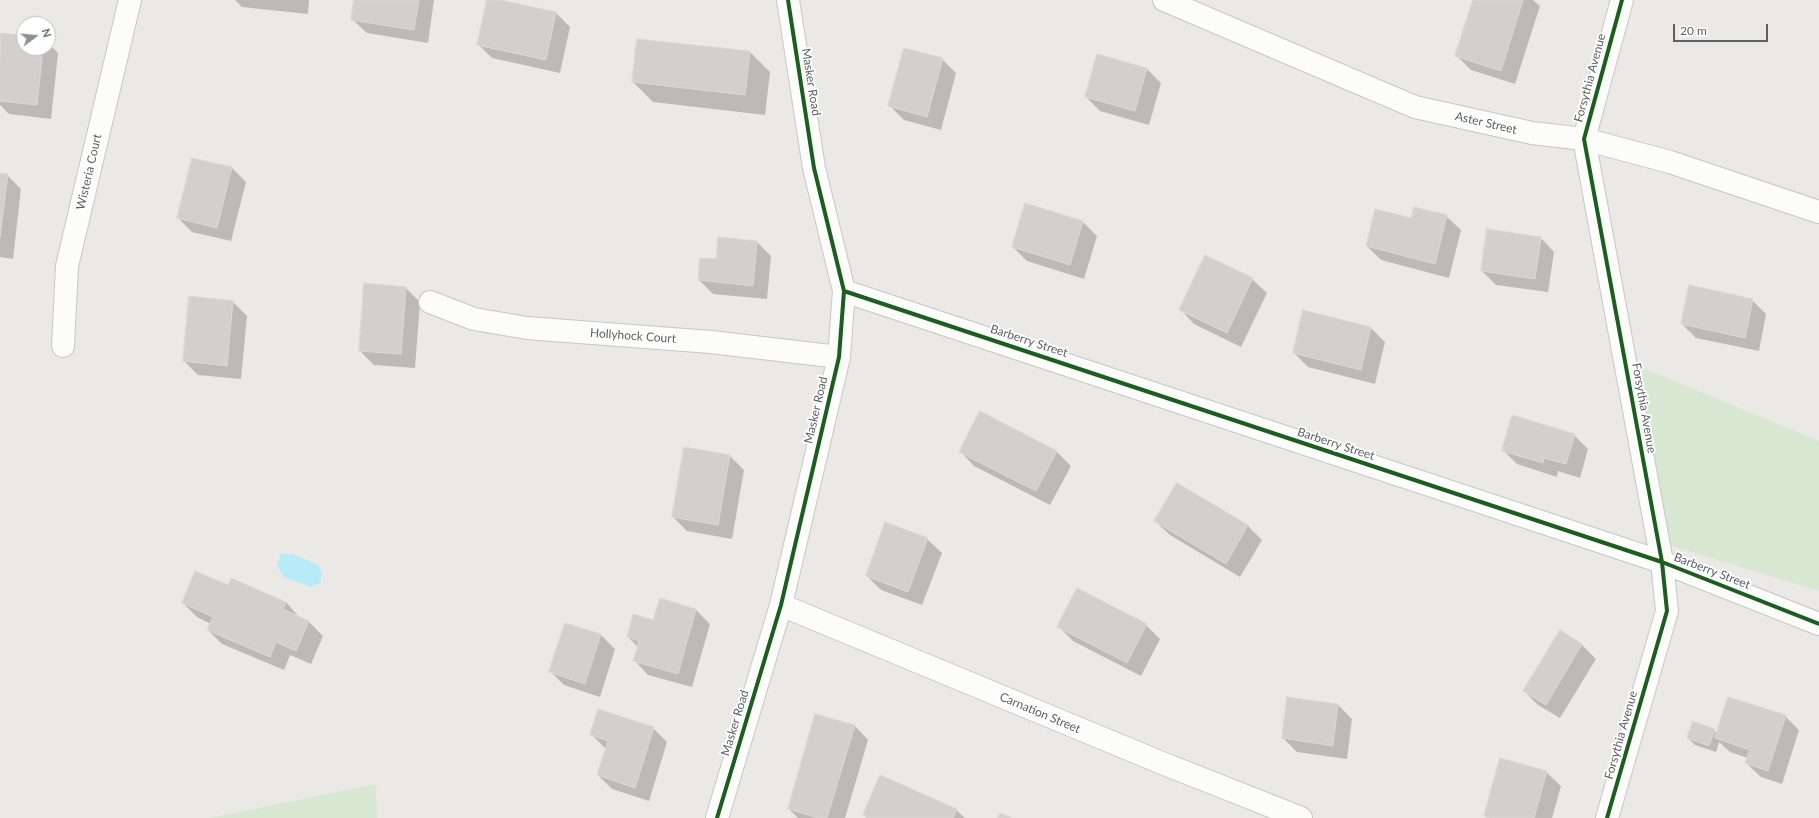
<!DOCTYPE html>
<html>
<head>
<meta charset="utf-8">
<style>
  body { margin:0 }
  #map { position:relative; width:1819px; height:818px; overflow:hidden; background:#ebe9e6; font-family:Lato,sans-serif }
  canvas { display:block }
  .north { position:absolute; left:16px; top:16px; width:40px; height:40px; box-sizing:border-box; background:#fff; border:1px solid #bdc0c1; border-radius:50%; rotate:74deg; font-size:11px; font-weight:700; line-height:16px; text-align:center; color:#5b6164 }
  .north::after { content:''; display:block; margin:auto; width:14px; height:18px; background:#8d9192; clip-path:polygon(50% 0,100% 100%,50% 72%,0 100%) }
  .scale { position:absolute; left:1673px; top:24px; width:95px; height:18px; box-sizing:border-box; border:2px solid #5b6164; border-top:0; padding-left:5px; font-size:12px; line-height:14px; white-space:nowrap; color:#5b6164; -webkit-text-stroke:3px #fff; paint-order:stroke }
</style>
</head>
<body>
<div id="map">
<canvas width="1819" height="818"></canvas>
<div class="north">N</div>
<div class="scale">20 m</div>
</div>
<script>
const ctx = document.querySelector('canvas').getContext('2d');
ctx.lineJoin = 'round';
function fillPath(path, color) { ctx.fillStyle = color; ctx.fill(path, 'evenodd'); }
function strokePath(path, color, width, dash) { ctx.strokeStyle = color; ctx.lineWidth = width; ctx.lineCap = dash ? 'butt' : 'round'; ctx.setLineDash(dash || []); ctx.stroke(path); }
function write(font, color, halo, rows, align = 'center') {
  ctx.font = font + ' Lato,sans-serif'; ctx.lineWidth = 3.5; ctx.setLineDash([]); ctx.textBaseline = 'middle'; ctx.strokeStyle = halo; ctx.fillStyle = color; for (const [text, x, y, turn = 0] of rows) {
    ctx.save(); ctx.translate(x, y); ctx.rotate((+turn || 0) * Math.PI / 180); ctx.textAlign = isNaN(turn) ? turn : align; if (halo) ctx.strokeText(text, 0, 0); ctx.fillText(text, 0, 0); ctx.restore();
  }
}
fillPath(new Path2D(`
  M 1614,356 L 1819,441 L 1819,591 L 1656,541 Z
  M 376,784 L 377,818 L 210,818 Z`), '#d8e7d1');
fillPath(new Path2D(`
  M 281,554 L 293,554 L 318,565 L 322,574 L 320,583 L 310,587 L 284,577 L 277,566 Z`), '#b8ebf8');
fillPath(new Path2D(`
  M 235,0 L 309,0 L 308,14 L 242,7 Z
  M 355,0 L 434,0 L 428,43 L 367,33 L 352,19 Z
  M 488,0 L 495,0 L 556,13 L 570,27 L 560,73 L 492,58 L 478,44 Z
  M 1474,0 L 1533,0 L 1540,6 L 1515,84 L 1471,70 L 1457,56 Z
  M 2,34 L 24,36 L 24,48 L 48,48 L 48,43 L 58,53 L 51,119 L 9,114 L 0,105 L 0,55 Z
  M 750,52 L 770,72 L 765,115 L 653,102 L 633,82 Z
  M 1097,55 L 1147,69 L 1161,83 L 1149,125 L 1100,111 L 1086,97 Z
  M 942,59 L 956,73 L 941,130 L 904,120 L 889,105 Z
  M 192,159 L 232,168 L 246,182 L 231,241 L 192,232 L 178,218 Z
  M 0,174 L 7,175 L 21,189 L 13,259 L 0,257 Z
  M 1026,205 L 1083,222 L 1097,236 L 1084,279 L 1027,261 L 1013,247 Z
  M 1446,216 L 1461,230 L 1449,278 L 1381,260 L 1367,246 L 1411,220 Z
  M 1540,237 L 1554,252 L 1548,292 L 1496,285 L 1482,271 Z
  M 719,238 L 757,242 L 771,256 L 767,299 L 713,294 L 699,280 L 717,260 Z
  M 1252,279 L 1267,293 L 1241,347 L 1194,324 L 1180,309 Z
  M 406,288 L 420,302 L 415,368 L 374,365 L 360,351 Z
  M 1752,300 L 1766,314 L 1759,351 L 1696,338 L 1682,324 Z
  M 233,302 L 247,316 L 241,379 L 198,375 L 184,361 Z
  M 1371,328 L 1385,342 L 1375,384 L 1308,367 L 1294,353 Z
  M 1574,435 L 1588,449 L 1580,478 L 1558,471 L 1557,477 L 1517,464 L 1503,450 Z
  M 960,451 L 1057,452 L 1071,466 L 1050,505 L 974,466 Z
  M 730,456 L 744,470 L 732,539 L 687,531 L 673,517 Z
  M 1177,484 L 1248,526 L 1262,540 L 1240,577 L 1170,535 L 1155,521 Z
  M 927,539 L 942,553 L 922,605 L 881,590 L 867,576 Z
  M 228,586 L 286,602 L 299,617 L 308,621 L 323,636 L 311,664 L 290,655 L 284,670 L 222,644 L 208,630 L 211,624 L 197,617 L 183,603 Z
  M 660,599 L 696,610 L 710,624 L 692,687 L 648,675 L 634,660 L 638,647 L 628,637 L 654,621 Z
  M 566,624 L 601,635 L 615,649 L 600,697 L 564,685 L 550,671 Z
  M 1146,625 L 1160,639 L 1141,676 L 1073,641 L 1059,627 Z
  M 1560,632 L 1582,645 L 1596,659 L 1560,718 L 1538,705 L 1524,691 Z
  M 1288,698 L 1338,705 L 1352,719 L 1347,759 L 1297,752 L 1283,738 Z
  M 1785,716 L 1799,730 L 1782,784 L 1761,777 L 1746,763 L 1748,758 L 1730,752 L 1719,742 L 1716,752 L 1695,745 L 1688,738 L 1714,730 L 1717,733 Z
  M 854,725 L 868,740 L 845,818 L 798,818 L 789,809 Z
  M 653,728 L 667,742 L 649,801 L 612,789 L 598,775 L 606,749 L 592,735 Z
  M 1546,772 L 1561,786 L 1552,818 L 1487,818 L 1485,816 Z
  M 956,810 L 965,818 L 867,818 L 864,815 Z`), '#0003');
const building = new Path2D(`
  M 354,0 L 419,0 L 414,30 L 351,20 Z
  M 487,0 L 500,0 L 556,12 L 546,60 L 477,45 Z
  M 1473,0 L 1523,0 L 1501,71 L 1455,56 Z
  M 1,33 L 24,35 L 24,48 L 43,48 L 37,105 L 0,101 Z
  M 637,39 L 750,51 L 745,95 L 632,82 Z
  M 904,48 L 943,58 L 927,117 L 888,106 Z
  M 1097,54 L 1147,68 L 1135,111 L 1085,97 Z
  M 192,158 L 232,167 L 217,228 L 177,218 Z
  M 0,173 L 8,174 L 0,237 Z
  M 1025,203 L 1083,221 L 1070,265 L 1012,247 Z
  M 1414,207 L 1447,215 L 1435,264 L 1366,246 L 1375,209 L 1411,218 Z
  M 1487,229 L 1541,237 L 1535,279 L 1481,271 Z
  M 718,237 L 757,241 L 753,286 L 698,280 L 700,258 L 716,259 Z
  M 1205,255 L 1253,278 L 1227,333 L 1179,310 Z
  M 364,283 L 406,287 L 401,354 L 359,351 Z
  M 1689,285 L 1753,299 L 1745,338 L 1681,324 Z
  M 189,296 L 233,301 L 227,366 L 183,361 Z
  M 1303,310 L 1371,327 L 1361,370 L 1293,353 Z
  M 980,411 L 1057,451 L 1036,491 L 959,452 Z
  M 1512,415 L 1575,434 L 1566,464 L 1544,458 L 1543,463 L 1502,451 Z
  M 684,447 L 730,455 L 718,525 L 672,517 Z
  M 1177,483 L 1248,525 L 1226,564 L 1154,521 Z
  M 885,522 L 928,538 L 908,592 L 866,576 Z
  M 195,571 L 228,585 L 231,578 L 286,602 L 283,609 L 309,621 L 296,651 L 276,642 L 270,657 L 207,630 L 213,617 L 182,603 Z
  M 1077,588 L 1147,624 L 1127,663 L 1057,627 Z
  M 660,598 L 696,609 L 678,674 L 633,661 L 639,641 L 627,637 L 633,614 L 653,620 Z
  M 565,623 L 601,634 L 585,684 L 549,672 Z
  M 1560,630 L 1582,644 L 1546,705 L 1523,691 Z
  M 1287,697 L 1338,704 L 1333,746 L 1282,738 Z
  M 1728,697 L 1786,715 L 1768,771 L 1745,763 L 1750,750 L 1715,738 Z
  M 598,709 L 654,727 L 635,788 L 597,775 L 608,741 L 590,735 Z
  M 815,714 L 855,725 L 827,818 L 818,818 L 788,809 Z
  M 1693,721 L 1715,729 L 1709,746 L 1687,738 Z
  M 1500,758 L 1547,771 L 1534,818 L 1490,818 L 1484,816 Z
  M 880,775 L 957,809 L 953,818 L 870,818 L 863,815 Z
  M 1000,813 L 1012,818 L 998,818 Z`);
fillPath(building, '#d2d0cf');
strokePath(building, '#dad8d5', 1);
const street = new Path2D(`
  M 1164,0 L 1415,107 L 1532,133 L 1584,139 L 1670,162 L 1819,212
  M 844,291 L 1662,562 L 1819,624
  M 430,302 L 474,319 L 527,328 L 711,342 L 839,357
  M 63,346 L 67,266 L 130,0
  M 781,605 L 1162,763 L 1301,818
  M 717,818 L 781,605 L 839,357 L 844,291 L 814,168 L 788,0
  M 1607,818 L 1667,611 L 1662,562 L 1584,139 L 1622,0`);
strokePath(street, '#c7c7c6', 24);
strokePath(street, '#fcfcfb', 22);
strokePath(new Path2D(`
  M 844,291 L 1662,562 L 1819,624
  M 717,818 L 781,605 L 839,357 L 844,291 L 814,168 L 788,0
  M 1607,818 L 1667,611 L 1662,562 L 1584,139 L 1622,0`), '#1b5e20', 4);
write('12px', '#5b6164', '#fff', [
  ["Forsythia Avenue",1590,78,-75],
  ["Masker Road",811,82,81],
  ["Aster Street",1486,123,13],
  ["Wisteria Court",89,172,-77],
  ["Hollyhock Court",633,336,4],
  ["Barberry Street",1029,341,18],
  ["Forsythia Avenue",1644,408,80],
  ["Masker Road",816,410,-77],
  ["Barberry Street",1336,444,18],
  ["Barberry Street",1712,571,21],
  ["Carnation Street",1040,713,23],
  ["Masker Road",735,723,-73],
  ["Forsythia Avenue",1621,735,-74]
]);
</script>
</body>
</html>
